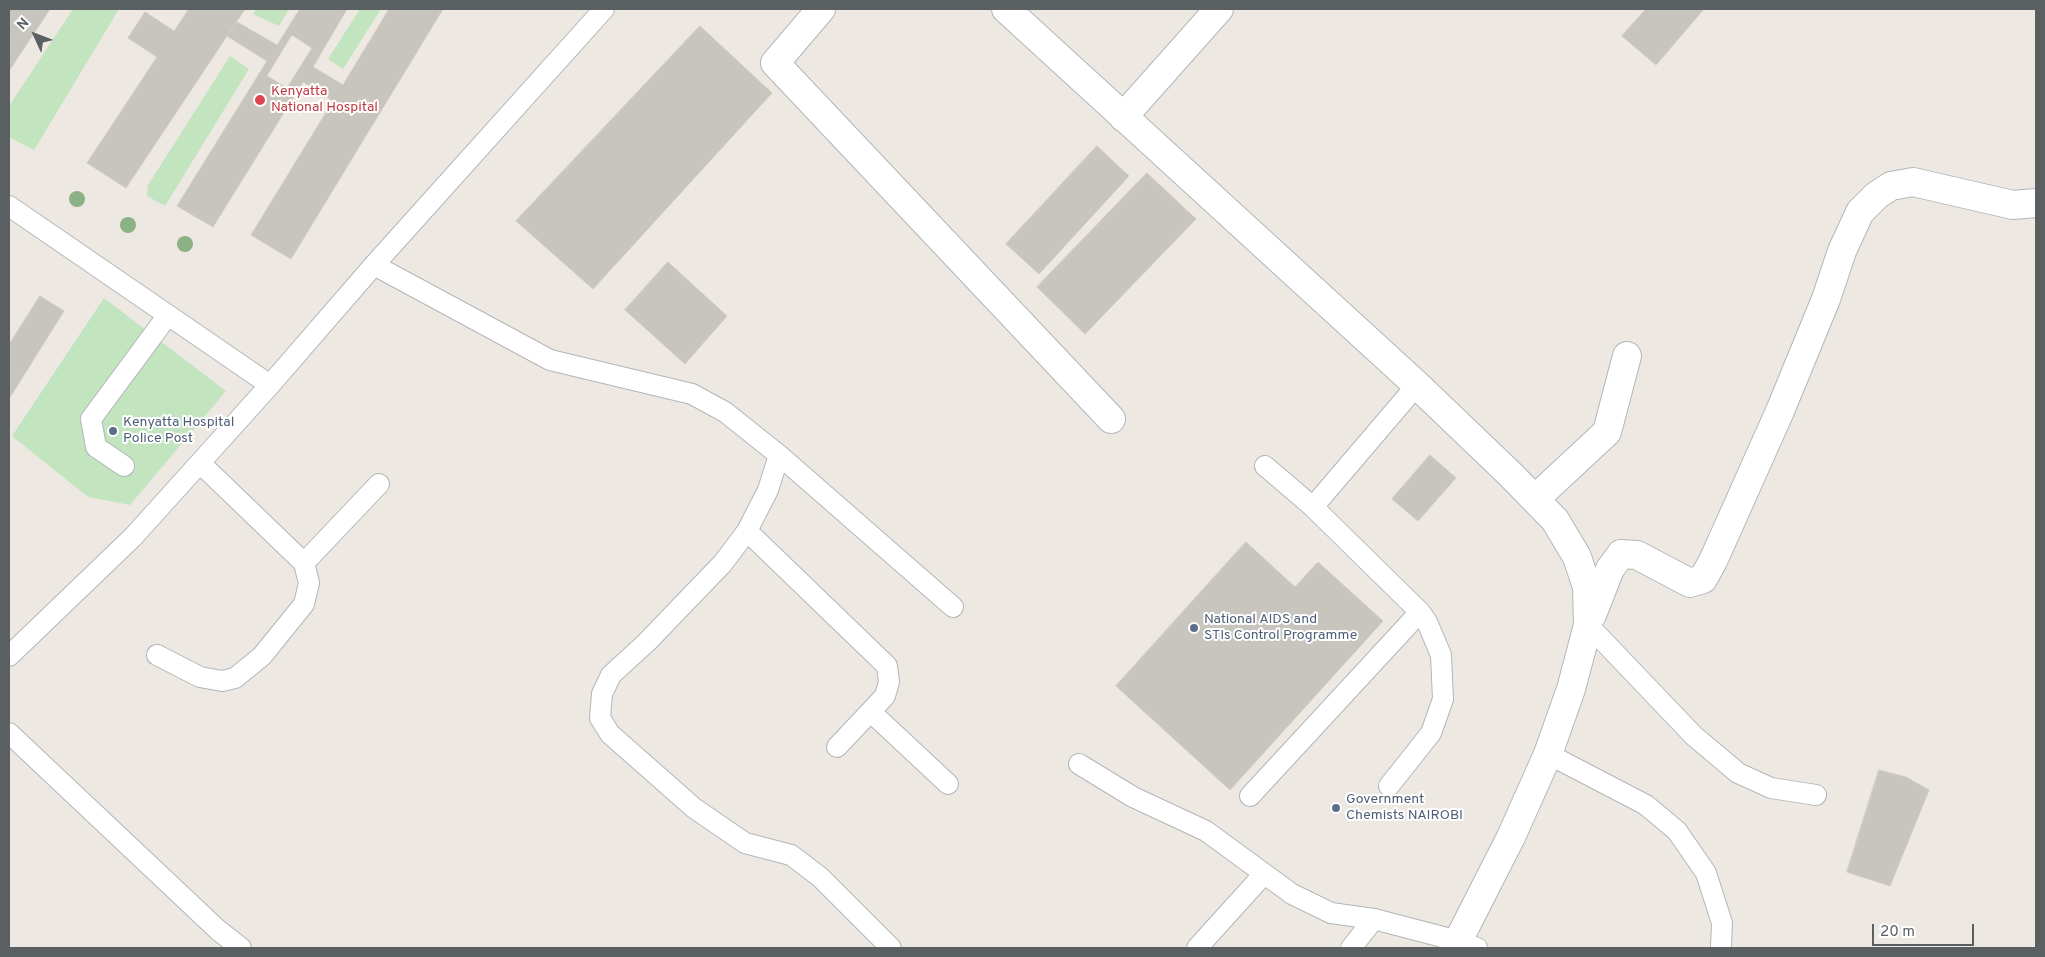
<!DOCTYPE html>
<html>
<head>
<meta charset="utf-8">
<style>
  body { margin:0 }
  #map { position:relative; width:2045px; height:957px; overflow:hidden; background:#ede9e2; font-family:Overpass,sans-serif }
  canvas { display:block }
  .frame { position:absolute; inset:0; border:10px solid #5a5f62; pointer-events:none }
  .north { position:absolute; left:10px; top:10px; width:50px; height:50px; -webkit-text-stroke:4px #fff; paint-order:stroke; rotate:313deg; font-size:14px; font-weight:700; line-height:20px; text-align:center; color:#5a5f62 }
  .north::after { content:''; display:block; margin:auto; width:18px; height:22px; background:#5a5f62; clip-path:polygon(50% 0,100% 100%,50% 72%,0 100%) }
  .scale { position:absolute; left:1872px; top:924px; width:102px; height:22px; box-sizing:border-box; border:2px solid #5a5f62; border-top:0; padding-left:6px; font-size:15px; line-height:18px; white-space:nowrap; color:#5a5f62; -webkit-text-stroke:4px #fff; paint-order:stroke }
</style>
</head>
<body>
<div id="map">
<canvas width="2045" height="957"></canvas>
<div class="frame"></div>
<div class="north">N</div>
<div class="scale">20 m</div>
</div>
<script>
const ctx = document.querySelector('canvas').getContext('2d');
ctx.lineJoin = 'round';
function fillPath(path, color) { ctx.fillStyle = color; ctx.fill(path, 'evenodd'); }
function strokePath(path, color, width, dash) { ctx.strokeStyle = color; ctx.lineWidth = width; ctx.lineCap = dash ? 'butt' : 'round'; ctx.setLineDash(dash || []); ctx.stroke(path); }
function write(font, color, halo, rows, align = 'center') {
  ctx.font = font + ' Overpass,sans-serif'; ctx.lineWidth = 4; ctx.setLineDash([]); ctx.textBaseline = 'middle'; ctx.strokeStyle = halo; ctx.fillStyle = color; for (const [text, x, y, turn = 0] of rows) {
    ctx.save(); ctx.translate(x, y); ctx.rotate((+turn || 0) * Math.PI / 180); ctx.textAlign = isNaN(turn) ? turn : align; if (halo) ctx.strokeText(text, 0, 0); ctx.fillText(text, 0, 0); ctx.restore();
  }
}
fillPath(new Path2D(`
  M 73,9 L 119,9 L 34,150 L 9,137 L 9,106 Z
  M 256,9 L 289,9 L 279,26 L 253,14 Z
  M 360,9 L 381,9 L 343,69 L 328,59 Z
  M 230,56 L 249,69 L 165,206 L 147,196 L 148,185 Z
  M 104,298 L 226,391 L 130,505 L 88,497 L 12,436 Z`), '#c2e4bf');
const building = new Path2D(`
  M 9,9 L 50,9 L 9,71 Z
  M 189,9 L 245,9 L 126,188 L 87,163 L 157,57 L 128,38 L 145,12 L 174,31 Z
  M 300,9 L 347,9 L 313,67 L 343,85 L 389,9 L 443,9 L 291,259 L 251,235 L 333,101 L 303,82 L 213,227 L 177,206 L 267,61 L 227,36 L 237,22 L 277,45 ZM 292,35 L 312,48 L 287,88 L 267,76 Z
  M 1646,9 L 1704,9 L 1656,65 L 1622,36 Z
  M 700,26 L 772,93 L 593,289 L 516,221 Z
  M 1097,146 L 1129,176 L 1039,274 L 1006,244 Z
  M 1147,173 L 1196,219 L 1085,334 L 1037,287 Z
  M 668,262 L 727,316 L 685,364 L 625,310 Z
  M 40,296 L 64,311 L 9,399 L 9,345 Z
  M 1430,455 L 1456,478 L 1418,521 L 1392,499 Z
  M 1246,542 L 1295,587 L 1318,562 L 1383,621 L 1230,790 L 1116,686 Z
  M 1879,770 L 1906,777 L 1929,790 L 1890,886 L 1847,872 Z`);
fillPath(building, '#c8c4be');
strokePath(building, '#d1cbc1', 1);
const lane = new Path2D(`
  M 9,206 L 270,385
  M 374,265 L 550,360 L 692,394 L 725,412 L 779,455 L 768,490 L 747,531 L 723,563 L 647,642 L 611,675 L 602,694 L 600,718 L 610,734 L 694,808 L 745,843 L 791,855 L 820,877 L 891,948
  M 779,455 L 953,607
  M 124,466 L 96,447 L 91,419 L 168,315
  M 1265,466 L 1313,507 L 1417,385
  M 1313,507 L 1420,612 L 1427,622 L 1441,655 L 1443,699 L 1431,733 L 1389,786
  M 747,531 L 887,666 L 889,682 L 885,696 L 837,747
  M 304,563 L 379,484
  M 1588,625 L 1694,736 L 1738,773 L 1771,788 L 1816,795
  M 157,655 L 200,677 L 222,681 L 235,678 L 262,656 L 304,604 L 309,583 L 304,563 L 200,463
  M 9,656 L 133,537 L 270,385 L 374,265 L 604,9
  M 871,712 L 948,784
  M 9,733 L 218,930 L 241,948
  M 1548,754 L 1646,805 L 1677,831 L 1706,873 L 1722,923 L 1721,948
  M 1079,764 L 1133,797 L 1206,831 L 1292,894 L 1331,913 L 1374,919
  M 1250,796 L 1420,612
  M 1197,948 L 1264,874
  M 1351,948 L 1374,919 L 1458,941 L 1477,948`);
const street = new Path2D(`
  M 821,9 L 775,63 L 1111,419
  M 1006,9 L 1417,385 L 1510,474 L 1555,520 L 1577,557 L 1587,587 L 1588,625 L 1571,689 L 1548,754 L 1511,837 L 1458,941 L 1453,948
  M 1123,117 L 1219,9
  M 1535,499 L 1607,432 L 1627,356
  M 1592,615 L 1610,569 L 1621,554 L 1637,555 L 1690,583 L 1703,579 L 1713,561 L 1780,411 L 1826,299 L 1842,251 L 1860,212 L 1877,195 L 1891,186 L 1913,182 L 2013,205 L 2036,203`);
strokePath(lane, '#b3b5b9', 22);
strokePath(street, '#b3b5b9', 30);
strokePath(lane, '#fff', 20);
strokePath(street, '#fff', 28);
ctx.fillStyle = '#8bb184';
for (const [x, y] of [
  [77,199],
  [128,225],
  [185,244]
]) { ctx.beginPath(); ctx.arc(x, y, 8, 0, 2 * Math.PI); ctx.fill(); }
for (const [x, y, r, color] of [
  [260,100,6,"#e0444e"],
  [113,431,5,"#5c6f8a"],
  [1194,628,5,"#5c6f8a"],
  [1336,808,5,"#5c6f8a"]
]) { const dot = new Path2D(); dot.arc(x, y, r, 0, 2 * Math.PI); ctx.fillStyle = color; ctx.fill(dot); strokePath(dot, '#fff', 2); }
write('14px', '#be3a42', '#fff', [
  ["Kenyatta",271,92],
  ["National Hospital",271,108]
], 'left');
write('14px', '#4e5e75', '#fff', [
  ["Kenyatta Hospital",123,423],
  ["Police Post",123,439],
  ["National AIDS and",1204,620],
  ["STIs Control Programme",1204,636],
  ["Government",1346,800],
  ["Chemists NAIROBI",1346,816]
], 'left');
</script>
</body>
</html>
